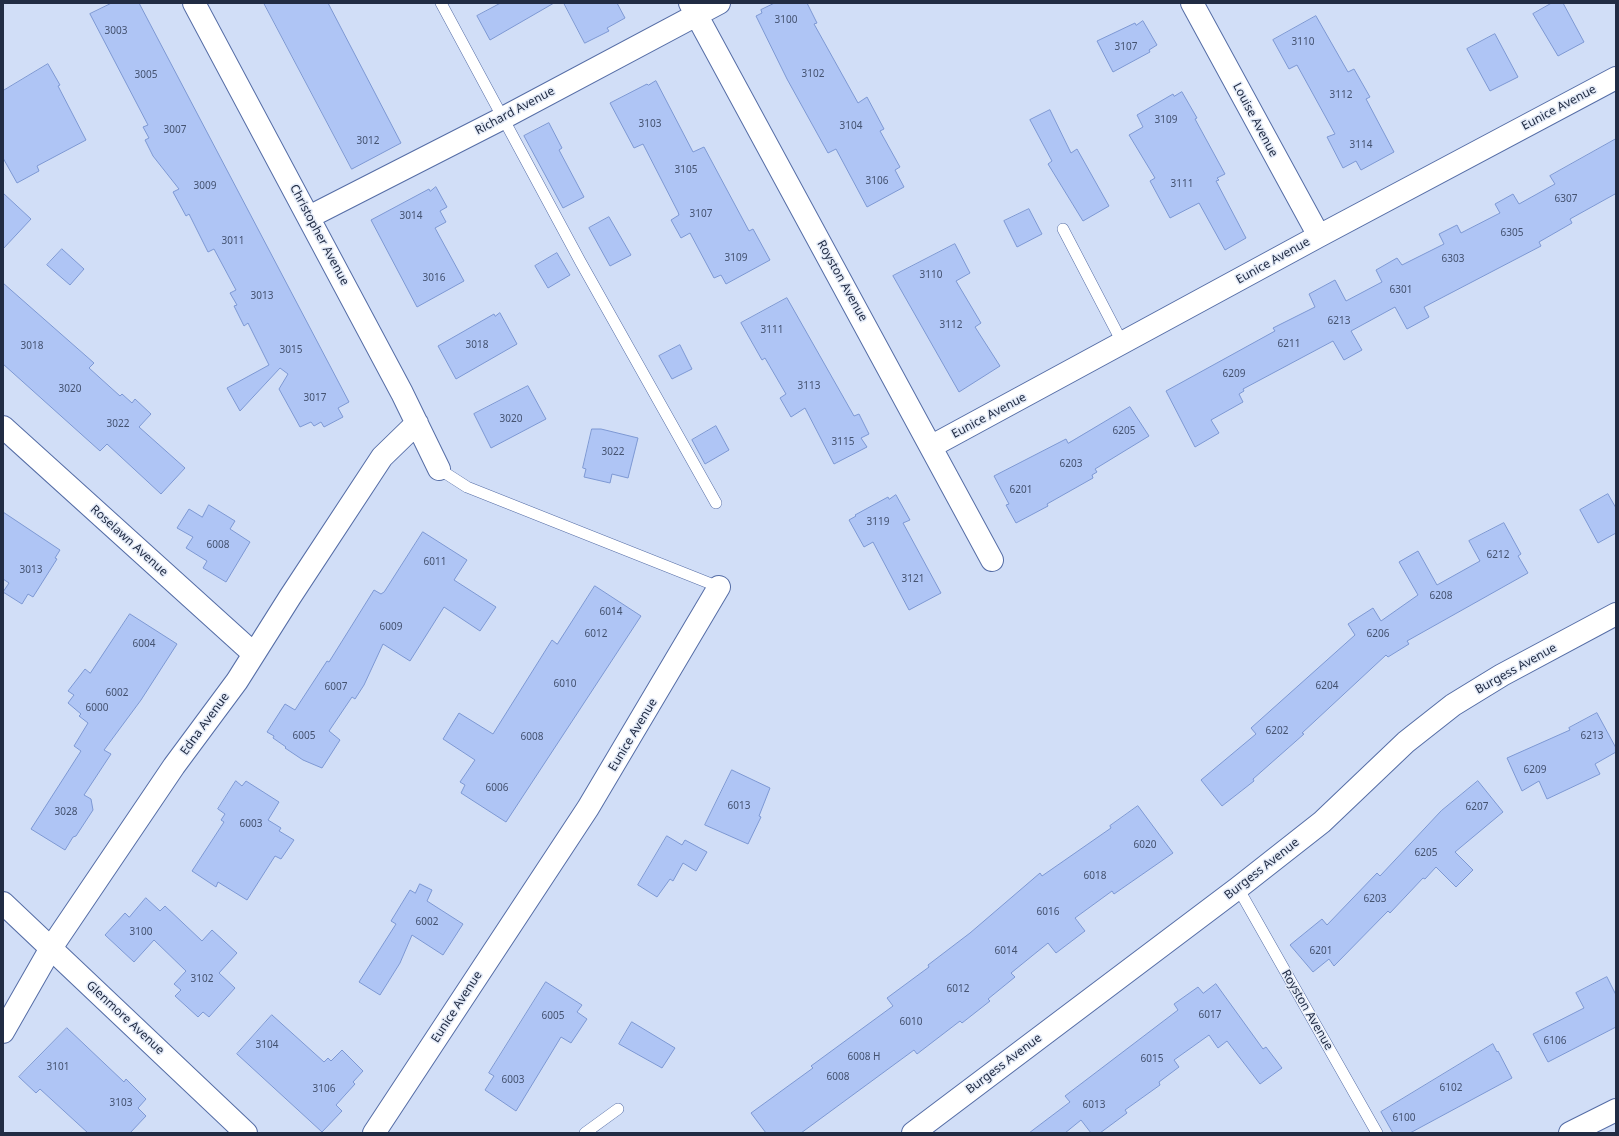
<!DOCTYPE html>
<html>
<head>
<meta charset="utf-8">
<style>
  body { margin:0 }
  #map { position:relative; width:1619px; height:1136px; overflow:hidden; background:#d1def7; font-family:"Noto Sans",sans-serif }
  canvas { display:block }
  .frame { position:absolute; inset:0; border:4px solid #212c44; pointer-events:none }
</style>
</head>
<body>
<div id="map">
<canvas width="1619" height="1136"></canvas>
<div class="frame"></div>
</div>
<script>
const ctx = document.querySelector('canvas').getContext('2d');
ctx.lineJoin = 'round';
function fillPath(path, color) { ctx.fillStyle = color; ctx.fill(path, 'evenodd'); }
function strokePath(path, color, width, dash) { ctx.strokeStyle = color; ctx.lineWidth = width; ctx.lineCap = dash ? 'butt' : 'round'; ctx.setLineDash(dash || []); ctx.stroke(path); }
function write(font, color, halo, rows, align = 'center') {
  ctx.font = font + ' "Noto Sans",sans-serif'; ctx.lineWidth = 3; ctx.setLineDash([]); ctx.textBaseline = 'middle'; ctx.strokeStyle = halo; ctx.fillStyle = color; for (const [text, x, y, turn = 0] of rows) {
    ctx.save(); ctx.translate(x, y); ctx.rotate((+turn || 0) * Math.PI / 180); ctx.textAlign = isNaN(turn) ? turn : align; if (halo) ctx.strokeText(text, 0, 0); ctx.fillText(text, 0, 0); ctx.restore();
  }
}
const building = new Path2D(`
  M 112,3 L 139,3 L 349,402 L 338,408 L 343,417 L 324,427 L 321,422 L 314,426 L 311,422 L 300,427 L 279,389 L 288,374 L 280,368 L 240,411 L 227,388 L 269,365 L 248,323 L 244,326 L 234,306 L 237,305 L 230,293 L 236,290 L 214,249 L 208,252 L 189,214 L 186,216 L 173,192 L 179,189 L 153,156 L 145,140 L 149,138 L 143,127 L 148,125 L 90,14 Z
  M 264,3 L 328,3 L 401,143 L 352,169 Z
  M 501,3 L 554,3 L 490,40 L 477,16 Z
  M 564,3 L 617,3 L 625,18 L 607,28 L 609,31 L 585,43 Z
  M 775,3 L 807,3 L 817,23 L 814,24 L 858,103 L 867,97 L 884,129 L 880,131 L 900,167 L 895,170 L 904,187 L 867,207 L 836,149 L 828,153 L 787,79 L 756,16 L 762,13 L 761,10 Z
  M 1552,3 L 1563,3 L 1584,42 L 1558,56 L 1533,14 Z
  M 1316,16 L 1348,72 L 1354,69 L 1370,97 L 1366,99 L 1394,152 L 1361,170 L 1356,161 L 1343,168 L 1327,137 L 1335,134 L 1297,65 L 1289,69 L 1273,40 Z
  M 1143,21 L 1157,45 L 1149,50 L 1150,52 L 1113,72 L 1097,41 L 1135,23 L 1136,25 Z
  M 1495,34 L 1518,77 L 1490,91 L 1467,49 Z
  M 48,64 L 60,85 L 58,86 L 86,140 L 37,166 L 39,171 L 17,183 L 3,158 L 3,91 Z
  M 656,81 L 693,152 L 704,147 L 749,231 L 753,229 L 770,260 L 726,284 L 721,275 L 714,278 L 690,233 L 681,238 L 671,220 L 679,215 L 678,212 L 643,144 L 634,148 L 610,103 L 647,84 L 648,85 Z
  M 1182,92 L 1197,118 L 1195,119 L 1225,174 L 1217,178 L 1219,180 L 1216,181 L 1246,238 L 1225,250 L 1199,203 L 1170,218 L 1150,181 L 1155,178 L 1129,135 L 1143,127 L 1137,115 L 1173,94 L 1174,96 Z
  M 1050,110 L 1071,153 L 1077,149 L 1109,206 L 1083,221 L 1048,164 L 1052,161 L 1030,120 Z
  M 549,123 L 562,148 L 559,150 L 584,197 L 563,208 L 524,136 Z
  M 1616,139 L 1616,196 L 1615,194 L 1570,219 L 1572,223 L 1539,242 L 1541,246 L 1424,307 L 1429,317 L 1407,329 L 1395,307 L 1351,331 L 1362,350 L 1344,360 L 1333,341 L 1243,389 L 1244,391 L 1239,394 L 1243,402 L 1211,420 L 1219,433 L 1195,447 L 1166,391 L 1275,331 L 1273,328 L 1315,307 L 1309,294 L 1335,280 L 1346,301 L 1382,282 L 1376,270 L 1397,258 L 1402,265 L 1444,244 L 1439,234 L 1457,225 L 1461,233 L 1500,213 L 1495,204 L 1513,194 L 1519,204 L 1555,184 L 1550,176 Z
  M 436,187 L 447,207 L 440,211 L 446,222 L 435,228 L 464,281 L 417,307 L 371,220 L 429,189 L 430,191 Z
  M 3,193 L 31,219 L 3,249 Z
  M 1029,209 L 1042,234 L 1017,247 L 1004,221 Z
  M 609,217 L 631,255 L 610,266 L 589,228 Z
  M 955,244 L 970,273 L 956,281 L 981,323 L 975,327 L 1000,366 L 959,392 L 893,276 Z
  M 62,249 L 84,269 L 70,285 L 47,265 Z
  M 557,253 L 570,275 L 548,288 L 535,266 Z
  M 3,283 L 94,363 L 89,368 L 120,396 L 122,394 L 132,403 L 135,399 L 151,414 L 139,427 L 185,468 L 161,494 L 107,444 L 100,451 L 3,364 Z
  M 787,298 L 854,416 L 859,414 L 869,434 L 861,438 L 867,447 L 834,464 L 805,408 L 791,417 L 780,398 L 786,394 L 765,358 L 762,360 L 741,323 Z
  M 500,313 L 517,344 L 456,379 L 438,346 L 494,314 L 495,316 Z
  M 680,345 L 692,369 L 672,379 L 659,356 Z
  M 528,386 L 546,419 L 491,448 L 474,414 Z
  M 1130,407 L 1149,436 L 1095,469 L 1097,472 L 1092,475 L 1093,478 L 1047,504 L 1048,506 L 1016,523 L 1006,505 L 1009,504 L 994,476 L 1066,439 L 1068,443 Z
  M 716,426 L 729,450 L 705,464 L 692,440 Z
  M 592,429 L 601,429 L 638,438 L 628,478 L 612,474 L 610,483 L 584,477 L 586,469 L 583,468 Z
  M 1608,494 L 1616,508 L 1616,533 L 1598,543 L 1580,510 Z
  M 896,495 L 910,520 L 903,523 L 941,593 L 909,610 L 873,542 L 864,547 L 849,520 L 856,516 L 855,515 L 888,497 L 889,499 Z
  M 209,505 L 235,521 L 230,529 L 250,542 L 226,582 L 203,568 L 207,561 L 186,548 L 193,537 L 177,528 L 189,509 L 202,517 Z
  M 3,512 L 60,550 L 55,558 L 57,559 L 33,597 L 28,594 L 22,604 L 3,592 L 9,583 L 3,579 Z
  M 1504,523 L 1521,554 L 1518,556 L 1528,573 L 1407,641 L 1409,644 L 1388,657 L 1386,655 L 1302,733 L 1304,734 L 1253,779 L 1254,781 L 1222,806 L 1201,780 L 1256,734 L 1251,728 L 1355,635 L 1348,624 L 1373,608 L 1381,621 L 1418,595 L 1399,562 L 1418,551 L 1437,585 L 1480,561 L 1469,541 Z
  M 423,532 L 467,560 L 454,580 L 496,607 L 480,631 L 444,607 L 410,661 L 383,644 L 364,685 L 355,699 L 352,697 L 329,731 L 340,740 L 322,768 L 303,760 L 285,748 L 286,747 L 273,738 L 274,736 L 267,732 L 285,704 L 295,710 L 327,661 L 329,662 L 374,590 L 381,594 L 384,592 Z
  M 595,586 L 641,616 L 506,822 L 461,793 L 465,785 L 460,782 L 475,760 L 443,739 L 459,713 L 493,734 L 552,640 L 557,644 Z
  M 130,614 L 177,644 L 141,700 L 104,750 L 111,754 L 84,795 L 91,799 L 93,810 L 76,836 L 73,837 L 65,850 L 31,829 L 81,751 L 74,746 L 88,723 L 79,716 L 81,714 L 68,703 L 74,695 L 68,691 L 85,669 L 90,673 Z
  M 1597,713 L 1616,748 L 1616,752 L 1595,764 L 1600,774 L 1547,799 L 1539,781 L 1522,791 L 1507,758 L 1570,730 L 1569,728 Z
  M 732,770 L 770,788 L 759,816 L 761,817 L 748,844 L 705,825 Z
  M 236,781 L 242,786 L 246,781 L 279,802 L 268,820 L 281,828 L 279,831 L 294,840 L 281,859 L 275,856 L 247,900 L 218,882 L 216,887 L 192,871 L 224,822 L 221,820 L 225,814 L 218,809 Z
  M 1478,781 L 1503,812 L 1455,852 L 1473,870 L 1456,887 L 1436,867 L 1425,879 L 1423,878 L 1390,913 L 1388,911 L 1334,966 L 1329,959 L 1313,972 L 1290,945 L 1322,919 L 1327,925 L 1377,873 L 1380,876 L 1441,811 Z
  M 1138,806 L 1173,853 L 1114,894 L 1112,891 L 1075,918 L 1085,931 L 1056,953 L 1048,943 L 1011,973 L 1015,977 L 988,999 L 990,1001 L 962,1023 L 960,1021 L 917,1054 L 914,1050 L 801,1133 L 766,1133 L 751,1113 L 813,1068 L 811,1066 L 893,1006 L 887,998 L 929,967 L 928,965 L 970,933 L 1040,873 L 1042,876 L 1111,828 L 1110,826 Z
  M 667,836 L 682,845 L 685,840 L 707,852 L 696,871 L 683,863 L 673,881 L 670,879 L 657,897 L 638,885 Z
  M 420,884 L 432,890 L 427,901 L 463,924 L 443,955 L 412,935 L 400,963 L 380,995 L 359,982 L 396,924 L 391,921 L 410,890 L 415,893 Z
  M 146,898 L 160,911 L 165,906 L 202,941 L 212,930 L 237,953 L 219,973 L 235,988 L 209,1017 L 203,1012 L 198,1017 L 175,996 L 181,990 L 174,984 L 186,971 L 154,940 L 134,962 L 105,935 L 125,913 L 129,917 Z
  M 1607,977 L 1616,995 L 1616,1027 L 1548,1062 L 1533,1034 L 1584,1008 L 1576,993 Z
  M 546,982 L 582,1005 L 577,1012 L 587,1019 L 571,1043 L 561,1037 L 516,1111 L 485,1090 L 494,1076 L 489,1073 Z
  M 1216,984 L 1263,1049 L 1266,1047 L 1282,1068 L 1260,1084 L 1227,1041 L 1218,1048 L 1209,1035 L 1174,1060 L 1179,1067 L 1159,1082 L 1160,1085 L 1125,1110 L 1127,1113 L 1100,1133 L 1091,1133 L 1081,1120 L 1065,1133 L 1029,1133 L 1070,1102 L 1065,1096 L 1178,1010 L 1174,1004 L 1198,987 L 1203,993 Z
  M 272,1015 L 324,1062 L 328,1058 L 331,1061 L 342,1050 L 363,1071 L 353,1082 L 355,1084 L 336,1105 L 342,1111 L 322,1132 L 237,1054 Z
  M 632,1022 L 675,1048 L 662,1068 L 619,1044 Z
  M 67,1028 L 124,1082 L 126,1079 L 146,1099 L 138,1108 L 146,1116 L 130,1133 L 88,1133 L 40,1089 L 36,1093 L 19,1077 Z
  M 1493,1044 L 1497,1052 L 1498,1051 L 1512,1078 L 1410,1133 L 1393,1133 L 1381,1112 Z`);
fillPath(building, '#afc5f5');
strokePath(building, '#7d98d3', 1);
const lane = new Path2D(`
  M 441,3 L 580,261 L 716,503
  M 1063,229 L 1123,344
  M 439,469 L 467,487 L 719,587
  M 1238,888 L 1377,1133
  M 585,1133 L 618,1109`);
const street = new Path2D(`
  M 194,3 L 402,393 L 439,469
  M 690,3 L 992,560
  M 1192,3 L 1319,236
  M 309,217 L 503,118 L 719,3
  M 3,427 L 254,654
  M 932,446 L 1319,236 L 1616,78
  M 3,1032 L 51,948 L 174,766 L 237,681 L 290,597 L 382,457 L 417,423
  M 374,1133 L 588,808 L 719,587
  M 913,1133 L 1238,888 L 1322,822 L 1406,742 L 1453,705 L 1502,675 L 1616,614
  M 1570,1133 L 1616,1110`);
const secondary = new Path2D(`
  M 3,903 L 246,1133`);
strokePath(lane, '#556da6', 12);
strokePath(street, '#556da6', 24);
strokePath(secondary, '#556da6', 24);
strokePath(lane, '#fff', 11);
strokePath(street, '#fff', 22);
strokePath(secondary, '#fff', 22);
write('10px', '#445270', null, [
  ["3100",786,20],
  ["3003",116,31],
  ["3110",1303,42],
  ["3107",1126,47],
  ["3102",813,74],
  ["3005",146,75],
  ["3112",1341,95],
  ["3109",1166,120],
  ["3103",650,124],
  ["3104",851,126],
  ["3007",175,130],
  ["3012",368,141],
  ["3114",1361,145],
  ["3105",686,170],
  ["3106",877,181],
  ["3111",1182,184],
  ["3009",205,186],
  ["6307",1566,199],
  ["3107",701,214],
  ["3014",411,216],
  ["6305",1512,233],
  ["3011",233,241],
  ["3109",736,258],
  ["6303",1453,259],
  ["3110",931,275],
  ["3016",434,278],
  ["6301",1401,290],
  ["3013",262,296],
  ["6213",1339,321],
  ["3112",951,325],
  ["3111",772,330],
  ["6211",1289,344],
  ["3018",477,345],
  ["3018",32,346],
  ["3015",291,350],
  ["6209",1234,374],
  ["3113",809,386],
  ["3020",70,389],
  ["3017",315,398],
  ["3020",511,419],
  ["3022",118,424],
  ["6205",1124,431],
  ["3115",843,442],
  ["3022",613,452],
  ["6203",1071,464],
  ["6201",1021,490],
  ["3119",878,522],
  ["6008",218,545],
  ["6212",1498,555],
  ["6011",435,562],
  ["3013",31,570],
  ["3121",913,579],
  ["6208",1441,596],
  ["6014",611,612],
  ["6009",391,627],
  ["6012",596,634],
  ["6206",1378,634],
  ["6004",144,644],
  ["6010",565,684],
  ["6204",1327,686],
  ["6007",336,687],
  ["6002",117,693],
  ["6000",97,708],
  ["6202",1277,731],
  ["6005",304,736],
  ["6213",1592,736],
  ["6008",532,737],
  ["6209",1535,770],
  ["6006",497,788],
  ["6013",739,806],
  ["6207",1477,807],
  ["3028",66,812],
  ["6003",251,824],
  ["6020",1145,845],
  ["6205",1426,853],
  ["6018",1095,876],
  ["6203",1375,899],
  ["6016",1048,912],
  ["6002",427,922],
  ["3100",141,932],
  ["6014",1006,951],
  ["6201",1321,951],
  ["3102",202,979],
  ["6012",958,989],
  ["6017",1210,1015],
  ["6005",553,1016],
  ["6010",911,1022],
  ["6106",1555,1041],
  ["3104",267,1045],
  ["6008 H",864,1057],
  ["6015",1152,1059],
  ["3101",58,1067],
  ["6008",838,1077],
  ["6003",513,1080],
  ["6102",1451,1088],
  ["3106",324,1089],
  ["3103",121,1103],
  ["6013",1094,1105],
  ["6100",1404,1118]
]);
write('12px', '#212c44', '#e4ebf8', [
  ["Eunice Avenue",1559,108,-28],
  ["Richard Avenue",515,111,-28],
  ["Louise Avenue",1255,120,62],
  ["Christopher Avenue",319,235,62],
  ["Eunice Avenue",1273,261,-29],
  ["Royston Avenue",842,281,61],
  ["Eunice Avenue",989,416,-28],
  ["Roselawn Avenue",129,541,42],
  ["Burgess Avenue",1516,669,-29],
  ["Edna Avenue",205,724,-54],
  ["Eunice Avenue",633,735,-59],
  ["Burgess Avenue",1262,869,-38],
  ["Eunice Avenue",457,1007,-57],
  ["Royston Avenue",1307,1010,60],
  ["Glenmore Avenue",125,1018,43],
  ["Burgess Avenue",1004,1064,-37]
]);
</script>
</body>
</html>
